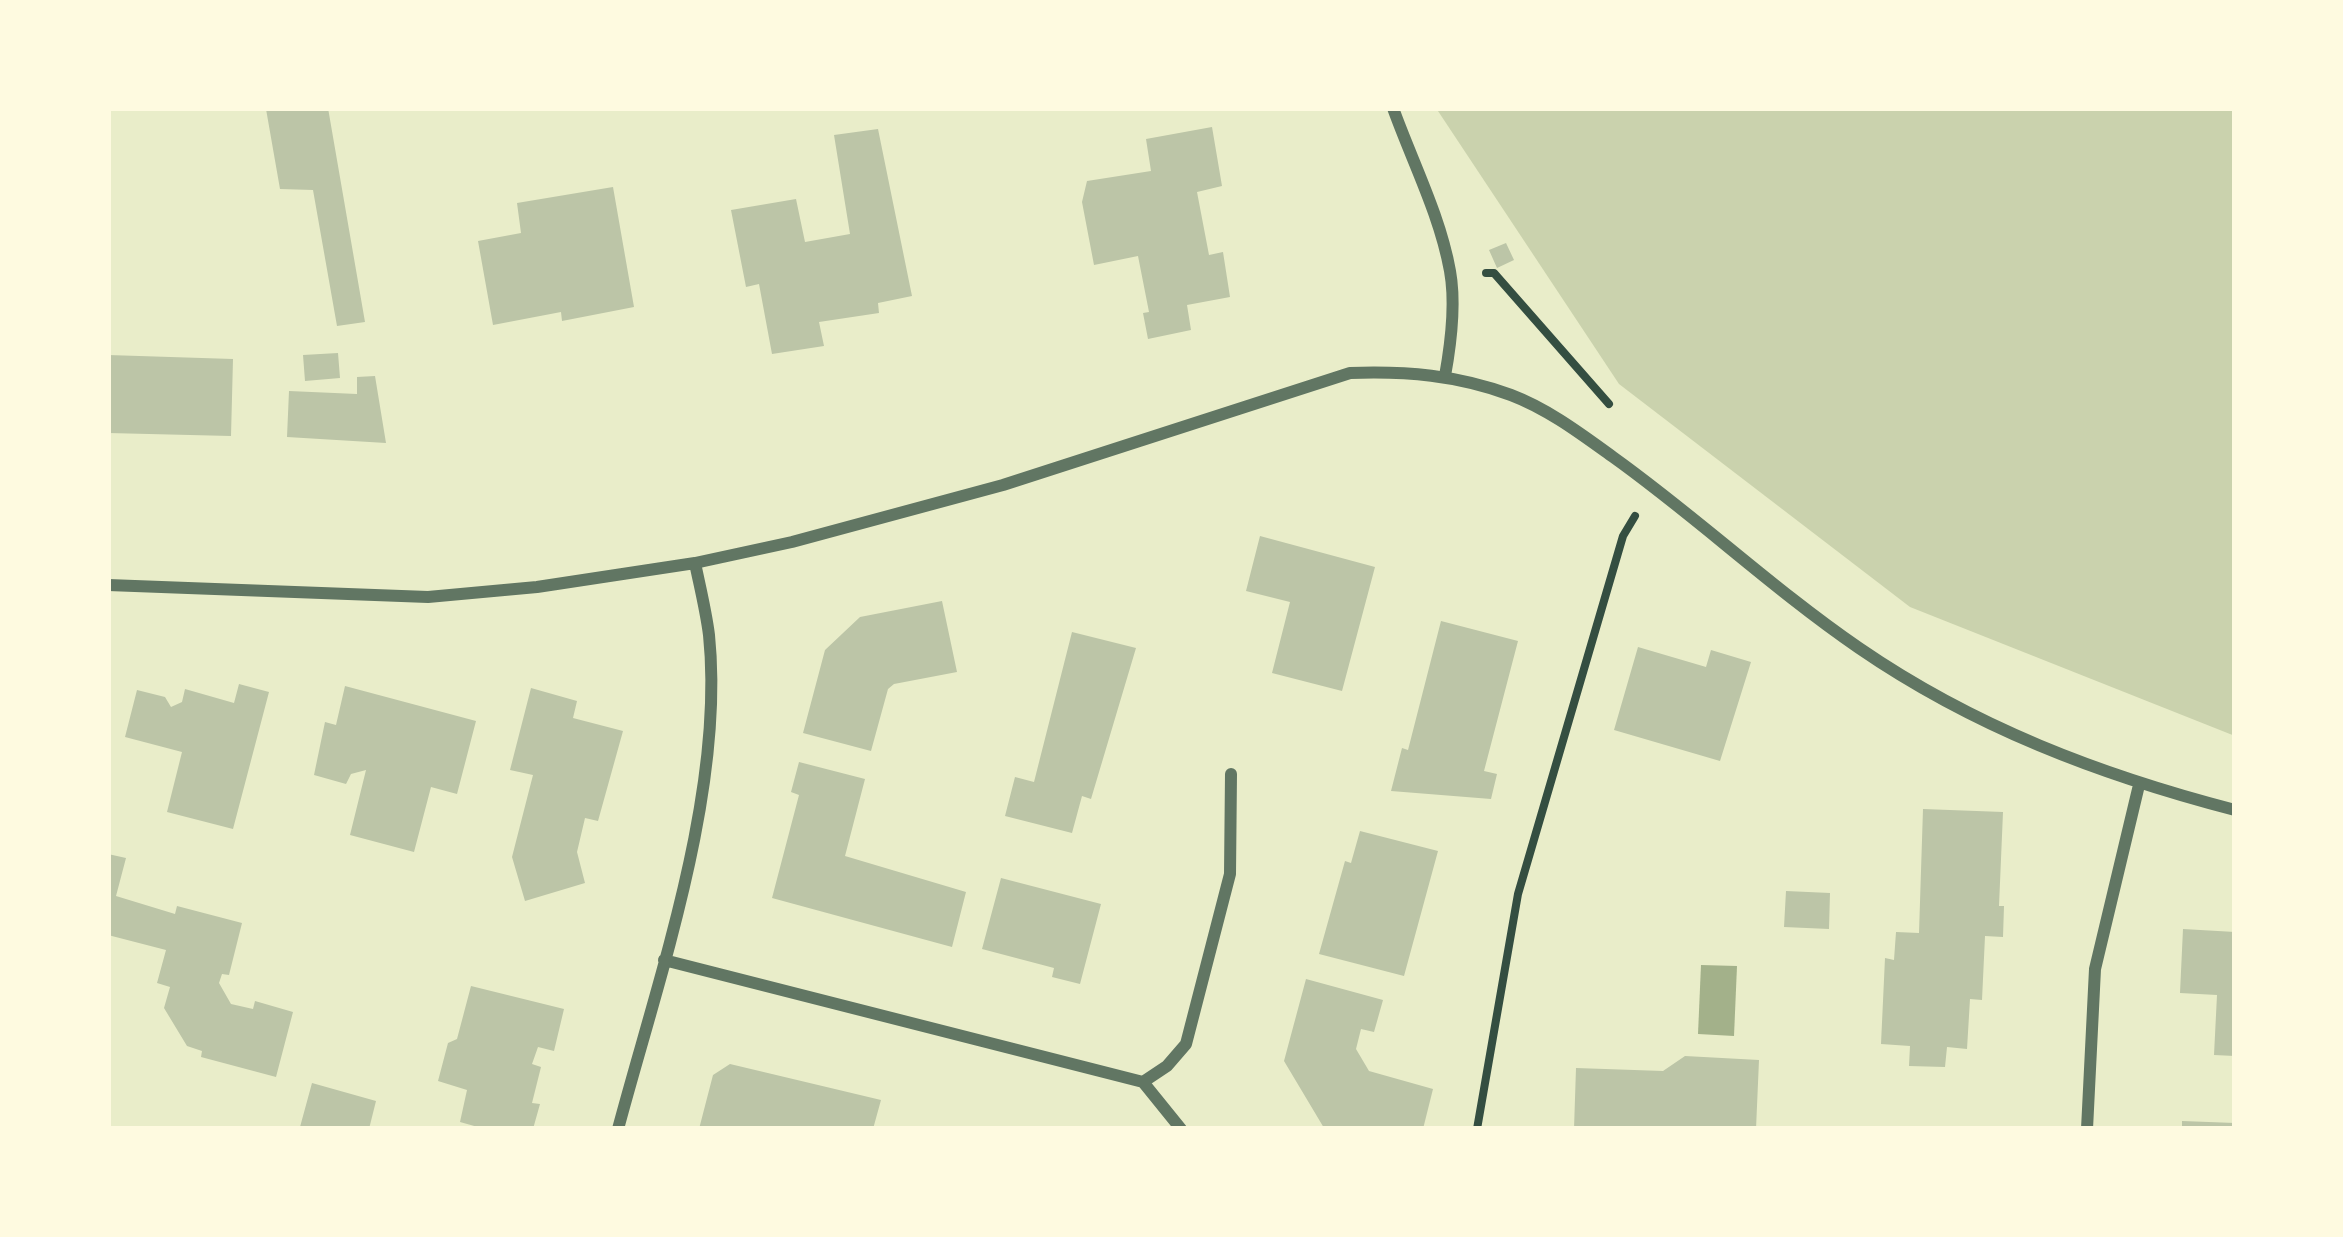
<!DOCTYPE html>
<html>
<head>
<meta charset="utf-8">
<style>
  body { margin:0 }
  #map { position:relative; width:2343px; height:1237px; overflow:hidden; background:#e9edc9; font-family:Raleway,sans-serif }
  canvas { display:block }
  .frame { position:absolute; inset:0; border:111px solid #fefae0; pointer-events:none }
</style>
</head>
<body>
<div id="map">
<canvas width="2343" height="1237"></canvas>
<div class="frame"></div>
</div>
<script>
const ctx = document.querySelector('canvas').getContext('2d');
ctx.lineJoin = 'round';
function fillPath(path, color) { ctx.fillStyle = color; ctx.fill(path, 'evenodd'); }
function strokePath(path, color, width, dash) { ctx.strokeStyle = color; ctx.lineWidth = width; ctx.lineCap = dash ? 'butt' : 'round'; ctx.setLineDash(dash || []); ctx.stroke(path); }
fillPath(new Path2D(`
  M 1436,108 L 2235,108 L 2235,736 L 1910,607 L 1619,384 Z`), '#cad2ad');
fillPath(new Path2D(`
  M 1701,965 L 1737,966 L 1734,1036 L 1698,1034 Z`), '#a3b18a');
fillPath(new Path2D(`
  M 328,108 L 365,322 L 337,326 L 313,190 L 280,189 L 266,109 Z
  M 1212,127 L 1222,186 L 1197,192 L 1209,255 L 1223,252 L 1230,297 L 1187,305 L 1191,330 L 1148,339 L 1143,313 L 1149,312 L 1138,256 L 1094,265 L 1082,202 L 1087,181 L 1151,171 L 1146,139 Z
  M 878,129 L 912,296 L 878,303 L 879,313 L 819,322 L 824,346 L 772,354 L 759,284 L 746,287 L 731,210 L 796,199 L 805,242 L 850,234 L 834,135 Z
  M 613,187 L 634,307 L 562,321 L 561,312 L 493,325 L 478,241 L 521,233 L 517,203 Z
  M 1506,243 L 1514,260 L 1497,268 L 1489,250 Z
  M 338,353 L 340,378 L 305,381 L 303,355 Z
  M 108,355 L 233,359 L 231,436 L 108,433 Z
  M 375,376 L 386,443 L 287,437 L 289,391 L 357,394 L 357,377 Z
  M 1260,536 L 1375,567 L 1342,691 L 1272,673 L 1290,602 L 1246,591 Z
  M 942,601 L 957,672 L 894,684 L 888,689 L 871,751 L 803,733 L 825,650 L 860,617 Z
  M 1441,621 L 1518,641 L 1484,771 L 1497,774 L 1491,799 L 1391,791 L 1402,748 L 1408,750 Z
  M 1072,632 L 1136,648 L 1091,799 L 1082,796 L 1072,833 L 1005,816 L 1015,777 L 1034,782 Z
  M 1638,647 L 1706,667 L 1711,650 L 1751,662 L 1720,761 L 1614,730 Z
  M 239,684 L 269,692 L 233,829 L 167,812 L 182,752 L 125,737 L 137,690 L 165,697 L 171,707 L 182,702 L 185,689 L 234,703 Z
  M 345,686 L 476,721 L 457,794 L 431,787 L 414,852 L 350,835 L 366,770 L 351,774 L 346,784 L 314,775 L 325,722 L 336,725 Z
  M 531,688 L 577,701 L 573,718 L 623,731 L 598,821 L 585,818 L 577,852 L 585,883 L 525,901 L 512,857 L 533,775 L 510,770 Z
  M 799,762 L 865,779 L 845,856 L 966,892 L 952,947 L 772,898 L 799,795 L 791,792 Z
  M 1923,809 L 2003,812 L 1999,906 L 2004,906 L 2003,937 L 1985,936 L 1982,1000 L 1970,999 L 1967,1049 L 1947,1047 L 1945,1067 L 1909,1066 L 1910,1046 L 1881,1044 L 1885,958 L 1894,960 L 1896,932 L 1919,933 Z
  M 1360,831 L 1438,851 L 1404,976 L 1319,954 L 1345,861 L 1351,863 Z
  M 108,854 L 126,858 L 116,896 L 175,914 L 177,906 L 242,923 L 229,975 L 222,974 L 219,983 L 231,1004 L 253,1009 L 255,1001 L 293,1012 L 276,1077 L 201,1057 L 202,1051 L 187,1046 L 164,1008 L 170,987 L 157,983 L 166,950 L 108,935 Z
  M 1001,878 L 1101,904 L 1080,984 L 1052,977 L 1054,968 L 982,949 Z
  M 1786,891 L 1830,893 L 1829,929 L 1784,927 Z
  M 2183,929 L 2235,932 L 2235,1056 L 2214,1055 L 2217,995 L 2180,993 Z
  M 1306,979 L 1383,1000 L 1374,1032 L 1361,1029 L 1356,1049 L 1369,1071 L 1433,1089 L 1423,1129 L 1324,1128 L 1284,1061 Z
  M 471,986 L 564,1009 L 554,1051 L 538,1047 L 532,1064 L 541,1067 L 532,1103 L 540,1104 L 533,1129 L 485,1129 L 460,1122 L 467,1090 L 438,1081 L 448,1043 L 457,1039 Z
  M 1685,1056 L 1759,1060 L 1756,1129 L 1574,1129 L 1576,1068 L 1663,1071 Z
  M 730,1064 L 881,1100 L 873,1129 L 699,1129 L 713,1075 Z
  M 312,1083 L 376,1101 L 369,1129 L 300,1127 Z
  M 2182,1121 L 2235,1123 L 2235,1129 L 2182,1129 Z`), '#bcc5a7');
strokePath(new Path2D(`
  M 1486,273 L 1494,273 L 1609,404
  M 1477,1129 L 1518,894 L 1623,536 L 1635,516`), '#344e41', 8);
strokePath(new Path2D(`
  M 1393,108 C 1412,161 1440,215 1450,271 C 1456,304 1451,343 1445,376
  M 108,585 L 428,597 L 537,587 L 695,563 L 792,542 L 1003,485 L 1350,373 C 1406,371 1457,375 1511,395 C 1548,409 1581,434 1613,457 C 1697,517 1773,589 1859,648 C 1974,727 2100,775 2235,810
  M 664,960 L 1143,1082 L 1181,1129
  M 1143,1082 L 1167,1066 L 1186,1044 L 1230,874 L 1231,774
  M 618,1129 C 658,979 725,791 709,635 C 706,611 700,587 695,563
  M 2087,1129 L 2095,969 L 2139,785`), '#617663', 12);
</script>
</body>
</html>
